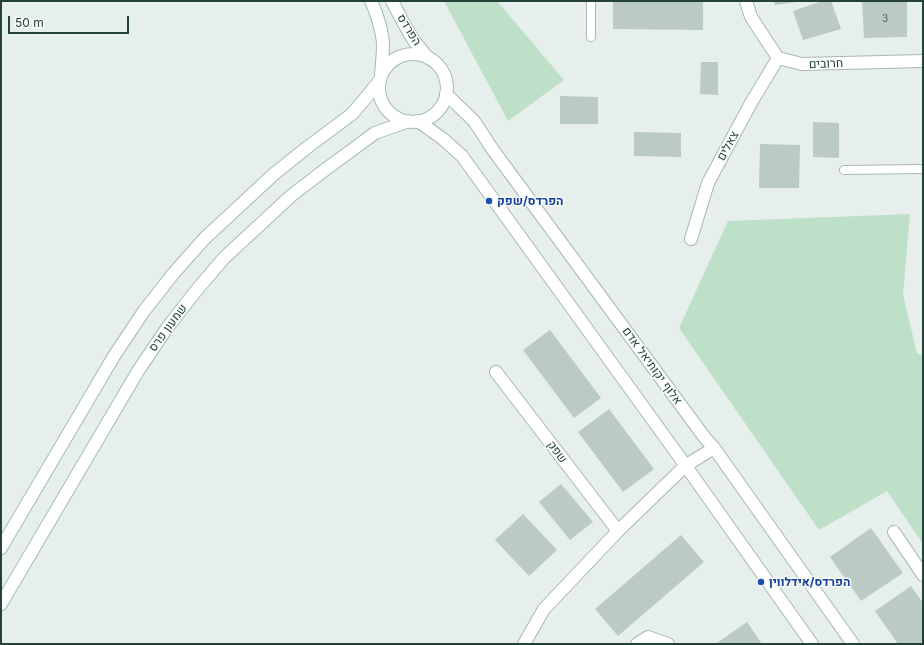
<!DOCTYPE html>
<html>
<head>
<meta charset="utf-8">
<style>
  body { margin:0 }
  #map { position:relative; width:924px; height:645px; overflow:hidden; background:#e6efeb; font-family:Inter,sans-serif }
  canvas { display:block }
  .frame { position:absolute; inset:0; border:2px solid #24423a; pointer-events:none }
  .scale { position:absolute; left:8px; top:16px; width:121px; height:18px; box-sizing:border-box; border:2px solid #24423a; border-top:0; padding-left:5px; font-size:12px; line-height:14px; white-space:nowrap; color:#24423a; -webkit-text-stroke:3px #f7fbf9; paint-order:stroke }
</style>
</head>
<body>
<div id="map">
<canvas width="924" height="645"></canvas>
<div class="frame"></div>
<div class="scale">50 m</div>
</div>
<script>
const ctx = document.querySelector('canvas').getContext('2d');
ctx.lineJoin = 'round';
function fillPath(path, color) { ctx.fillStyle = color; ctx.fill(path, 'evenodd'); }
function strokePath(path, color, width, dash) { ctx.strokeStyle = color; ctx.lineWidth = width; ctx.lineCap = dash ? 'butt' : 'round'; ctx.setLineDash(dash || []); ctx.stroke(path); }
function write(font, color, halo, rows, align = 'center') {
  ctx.font = font + ' Inter,Heebo,sans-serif'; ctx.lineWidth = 3; ctx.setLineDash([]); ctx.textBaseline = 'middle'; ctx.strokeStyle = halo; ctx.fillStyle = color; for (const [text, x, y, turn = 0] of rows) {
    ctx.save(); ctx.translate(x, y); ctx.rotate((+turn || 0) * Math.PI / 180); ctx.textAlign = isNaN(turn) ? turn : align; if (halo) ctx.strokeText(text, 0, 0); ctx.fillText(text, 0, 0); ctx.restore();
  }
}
fillPath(new Path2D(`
  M 444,1 L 497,1 L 564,80 L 508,121 Z
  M 910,214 L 903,295 L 917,353 L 923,356 L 923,544 L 887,491 L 819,530 L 679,328 L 728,221 Z`), '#bfe0c8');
fillPath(new Path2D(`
  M 613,1 L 703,1 L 703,30 L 613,29 Z
  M 774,1 L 797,1 L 797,2 L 775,5 Z
  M 822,1 L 831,1 L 841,29 L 803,40 L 793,11 Z
  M 862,1 L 907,1 L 907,37 L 864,38 Z
  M 701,62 L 718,62 L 718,95 L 700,94 Z
  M 560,96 L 598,97 L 598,124 L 560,124 Z
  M 813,122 L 839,123 L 839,158 L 813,157 Z
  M 634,132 L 681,133 L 681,157 L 634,156 Z
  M 760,144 L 800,145 L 799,188 L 759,188 Z
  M 550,330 L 601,398 L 574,418 L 523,350 Z
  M 609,409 L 654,469 L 623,492 L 578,432 Z
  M 561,484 L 593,522 L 570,540 L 539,502 Z
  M 523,514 L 557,550 L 529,576 L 495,540 Z
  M 871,528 L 903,573 L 861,601 L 830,557 Z
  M 681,535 L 704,562 L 618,636 L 595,609 Z
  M 911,586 L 923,603 L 923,644 L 898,644 L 875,611 Z
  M 747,622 L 762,644 L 718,644 L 717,643 Z`), '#bbcac4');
const service = new Path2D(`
  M 591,1 L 591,37
  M 844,170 L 923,169`);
const minor = new Path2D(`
  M 746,1 L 751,17 L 778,58 L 802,64 L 923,61
  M 691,239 L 708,183 L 751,103 L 778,58
  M 496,372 L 618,531
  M 894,532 L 923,575
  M 637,644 L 648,637 L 668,644`);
const tertiary = new Path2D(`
  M 446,94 L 474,121 L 493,150 L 705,438 L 714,448 L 853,644
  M 418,121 L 443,139 L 462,156 L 678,455 L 812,644
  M 524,644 L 544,609 L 618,531 L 685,466 L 714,448`);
const secondary = new Path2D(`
  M 371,1 C 376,11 383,33 383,45 C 383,54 382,64 381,74
  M 392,1 L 404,24 L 414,41 L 428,58
  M379 88a34 34 0 1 1 68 0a34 34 0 1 1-68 0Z
  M 1,548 L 114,356 L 144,311 L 173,274 L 204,239 L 274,174 L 309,146 L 352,114 L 369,94 L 380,80
  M 1,604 L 138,371 L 167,328 L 195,292 L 224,258 L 292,195 L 326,169 L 375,133 L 409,121`);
strokePath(service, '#a8b8b2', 10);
strokePath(minor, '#a8b8b2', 14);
strokePath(tertiary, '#a8b8b2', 14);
strokePath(secondary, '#a4bbb3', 14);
strokePath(service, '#fff', 8);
strokePath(minor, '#fff', 12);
strokePath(tertiary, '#fff', 12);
strokePath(secondary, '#fff', 12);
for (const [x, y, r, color] of [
  [489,201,4,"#1a4fb4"],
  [761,582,4,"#1a4fb4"]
]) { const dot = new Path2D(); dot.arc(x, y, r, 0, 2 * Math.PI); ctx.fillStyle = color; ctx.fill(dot); strokePath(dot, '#f7fbf9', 1.5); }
write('10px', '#4a645c', null, [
  ["3",885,19]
]);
write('12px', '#24423a', '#f7fbf9', [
  ["הפרדס",409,30,58],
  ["חרובים",826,64,-2],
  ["צאלים",728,146,-61],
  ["שמעון פרס",168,328,-54],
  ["אלוף יקותיאל אדם",652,366,54],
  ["שפק",557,452,53]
]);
write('bold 12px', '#164399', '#f7fbf9', [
  ["הפרדס/שפק",497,201],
  ["הפרדס/אידלווין",769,582]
], 'left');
</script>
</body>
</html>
